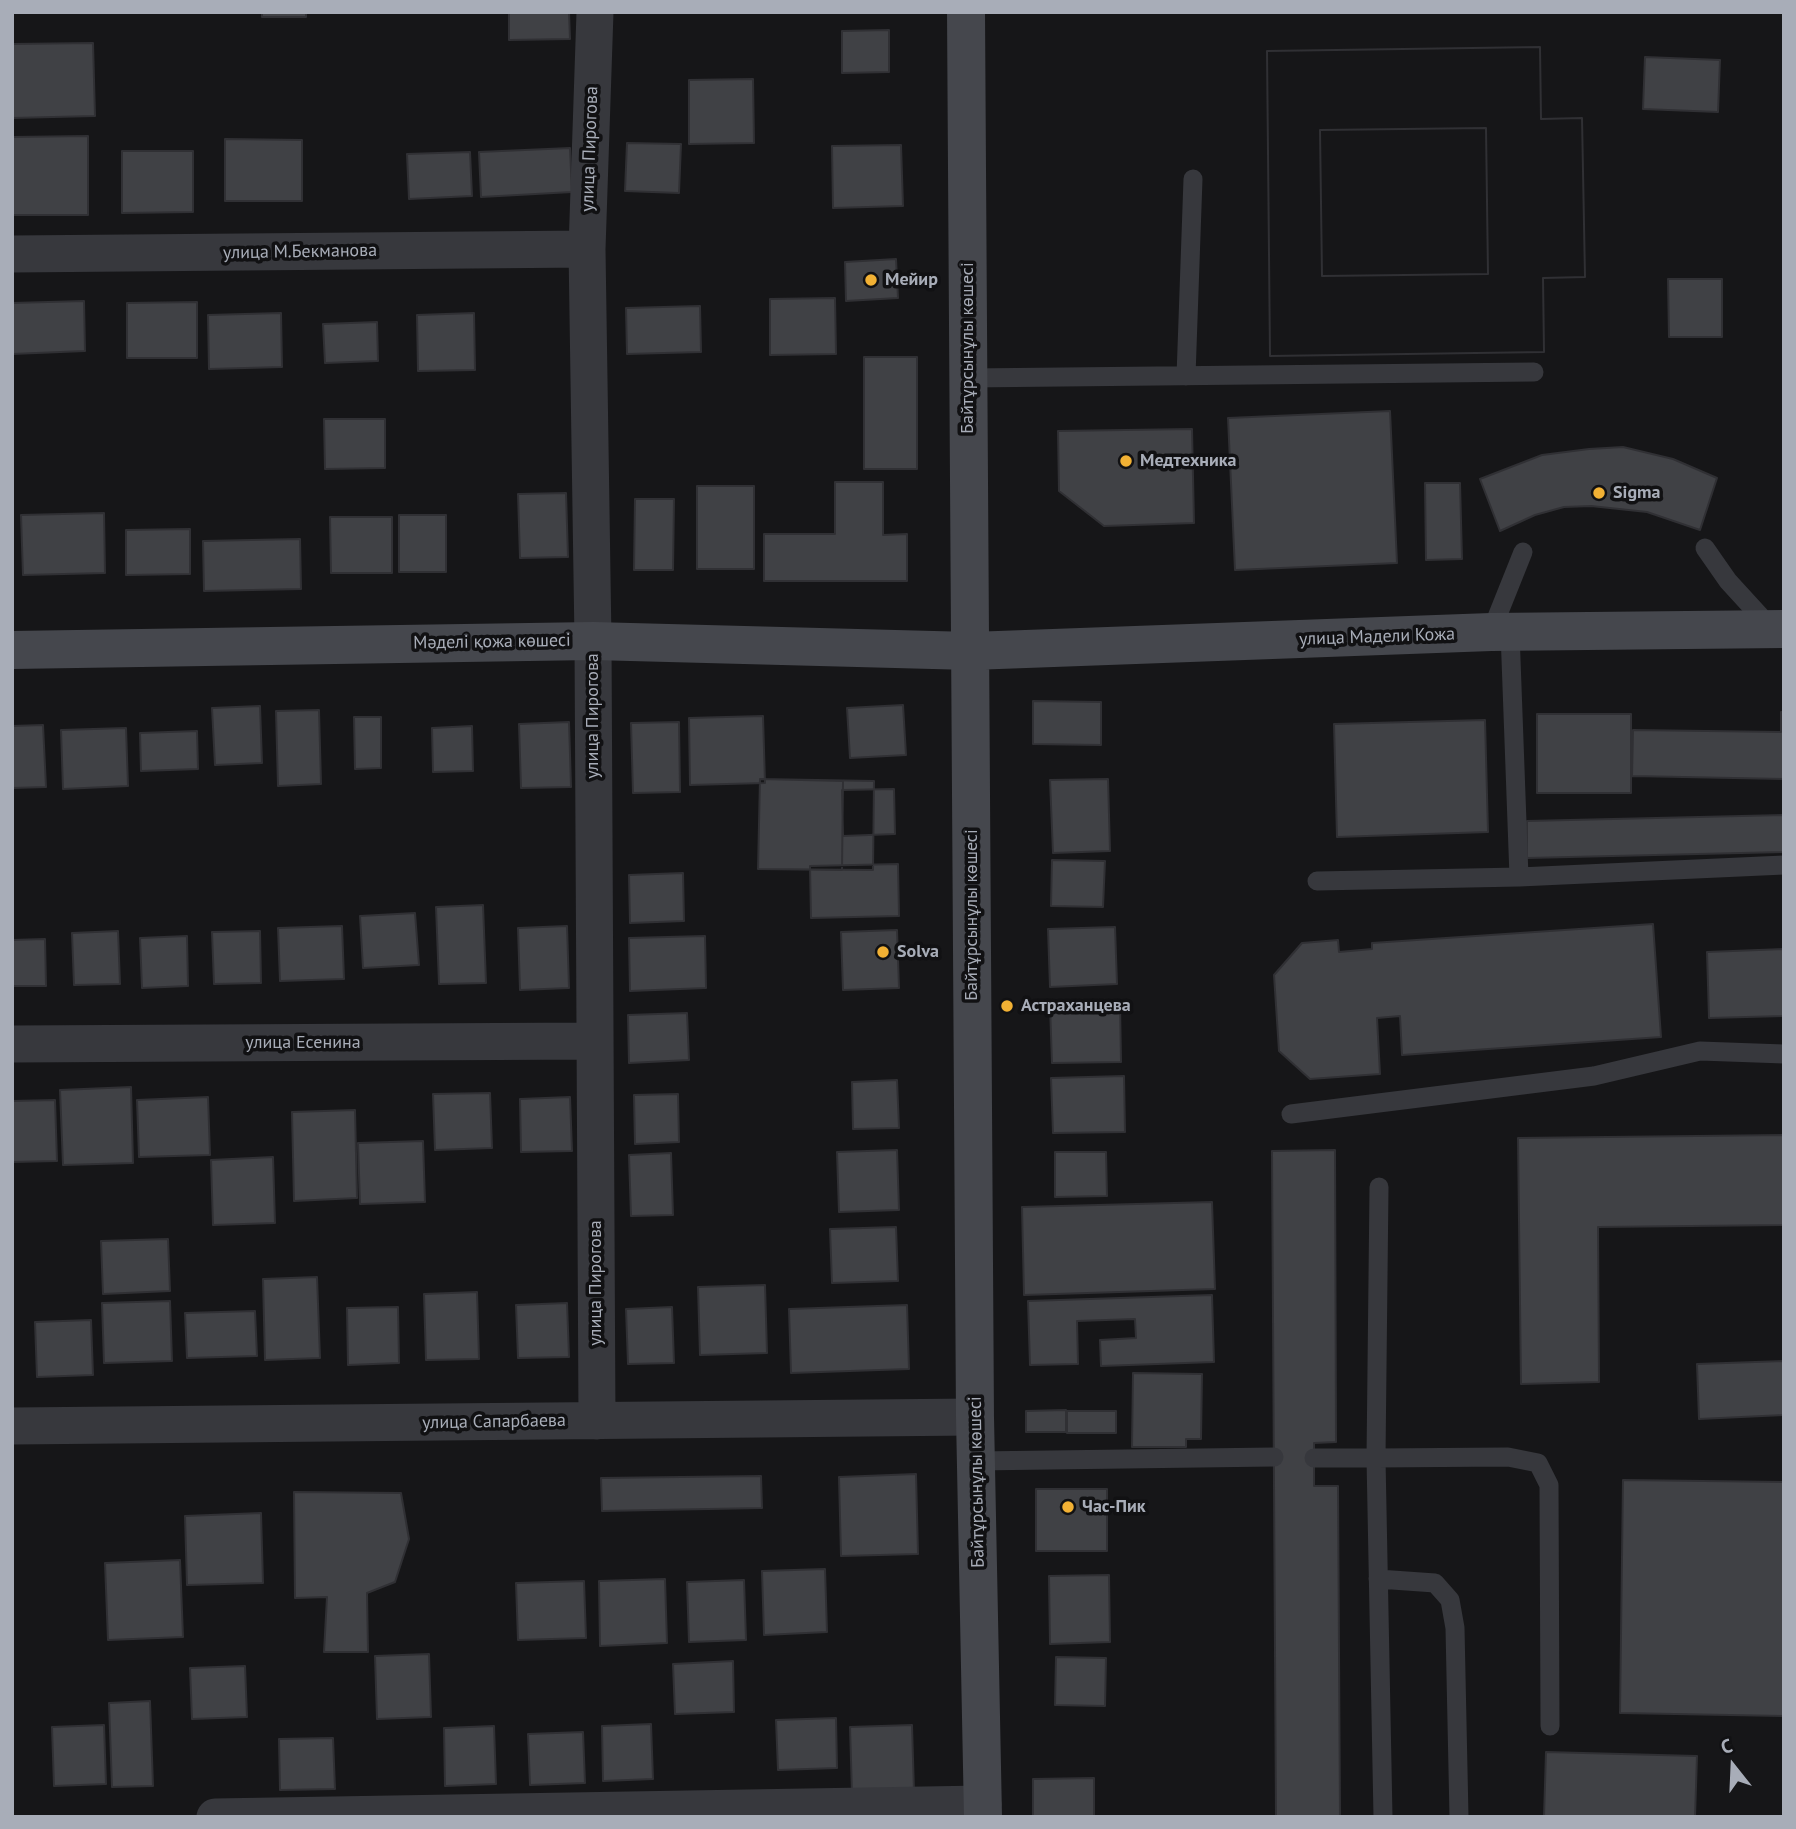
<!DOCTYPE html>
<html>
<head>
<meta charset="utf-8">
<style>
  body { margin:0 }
  #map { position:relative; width:1796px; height:1829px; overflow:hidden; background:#161618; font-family:"PT Sans",sans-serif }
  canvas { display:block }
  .frame { position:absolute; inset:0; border:14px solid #a8adb8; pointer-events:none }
  .north { position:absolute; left:1698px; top:1731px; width:70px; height:70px; -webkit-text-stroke:5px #111113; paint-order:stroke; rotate:342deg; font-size:19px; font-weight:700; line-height:28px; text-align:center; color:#a8adb8 }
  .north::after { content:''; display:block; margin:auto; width:24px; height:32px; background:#a8adb8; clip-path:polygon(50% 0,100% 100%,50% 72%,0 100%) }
</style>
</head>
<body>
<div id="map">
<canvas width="1796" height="1829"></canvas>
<div class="frame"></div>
<div class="north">С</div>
</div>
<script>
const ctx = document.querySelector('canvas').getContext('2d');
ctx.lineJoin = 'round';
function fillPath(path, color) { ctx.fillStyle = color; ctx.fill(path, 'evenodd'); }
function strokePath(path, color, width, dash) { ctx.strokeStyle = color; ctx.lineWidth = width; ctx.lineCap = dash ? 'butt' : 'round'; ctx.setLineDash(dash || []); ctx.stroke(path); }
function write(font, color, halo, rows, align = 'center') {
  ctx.font = font + ' "PT Sans",sans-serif'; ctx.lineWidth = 7; ctx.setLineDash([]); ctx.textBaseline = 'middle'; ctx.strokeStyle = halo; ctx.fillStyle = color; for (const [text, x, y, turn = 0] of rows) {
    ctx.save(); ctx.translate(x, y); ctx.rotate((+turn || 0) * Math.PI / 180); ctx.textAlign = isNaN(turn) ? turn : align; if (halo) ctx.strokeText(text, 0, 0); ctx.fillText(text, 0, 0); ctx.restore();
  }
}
const building = new Path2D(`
  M 262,12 L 306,12 L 306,17 L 262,17 Z
  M 509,12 L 569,12 L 570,39 L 509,40 Z
  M 889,30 L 889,72 L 842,73 L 842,31 Z
  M 93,43 L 95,116 L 12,118 L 12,44 Z
  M 1540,47 L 1541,119 L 1582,118 L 1585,277 L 1543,278 L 1544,352 L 1270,356 L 1267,51 ZM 1486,128 L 1488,274 L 1322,276 L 1320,130 Z
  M 1540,47 L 1541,119 L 1582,118 L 1585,277 L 1543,278 L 1544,352 L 1270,356 L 1267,51 ZM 1486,128 L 1488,274 L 1322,276 L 1320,130 Z
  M 1645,57 L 1720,60 L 1718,112 L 1643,109 Z
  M 753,79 L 754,143 L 689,144 L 689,80 Z
  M 88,136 L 88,215 L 12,215 L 12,137 Z
  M 225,139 L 302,140 L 302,201 L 225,201 Z
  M 627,143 L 681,144 L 679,193 L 625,191 Z
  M 901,145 L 903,206 L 833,208 L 832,146 Z
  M 570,148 L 572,192 L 481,197 L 479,152 Z
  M 122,151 L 193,151 L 193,212 L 122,213 Z
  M 470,152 L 472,196 L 409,199 L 407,154 Z
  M 896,259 L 898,298 L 846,301 L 845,262 Z
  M 1668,279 L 1722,279 L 1722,337 L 1669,337 Z
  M 835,298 L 836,354 L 770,355 L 770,299 Z
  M 84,301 L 85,351 L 12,354 L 12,303 Z
  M 197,302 L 197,358 L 127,358 L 127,303 Z
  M 700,306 L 701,352 L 627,354 L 626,308 Z
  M 281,313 L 282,367 L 209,369 L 208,315 Z
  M 474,313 L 475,370 L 418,371 L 417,315 Z
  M 377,322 L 378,361 L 325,363 L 323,324 Z
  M 864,357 L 917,357 L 917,469 L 864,469 Z
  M 1390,411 L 1397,563 L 1235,570 L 1228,418 Z
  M 324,419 L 385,419 L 385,468 L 325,469 Z
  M 1192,429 L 1194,523 L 1104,526 L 1059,491 L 1058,431 Z
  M 1623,447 L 1673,459 L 1717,478 L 1700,530 L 1647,512 L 1591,506 L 1564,507 L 1535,515 L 1500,531 L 1480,479 L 1542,455 L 1589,449 Z
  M 835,482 L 883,482 L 883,535 L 907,534 L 907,581 L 764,581 L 764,534 L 835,534 Z
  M 1425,483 L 1460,483 L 1462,559 L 1426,560 Z
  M 697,486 L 754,486 L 754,569 L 697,569 Z
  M 566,493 L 568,557 L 520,558 L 518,494 Z
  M 635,499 L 674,499 L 673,570 L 634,570 Z
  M 104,513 L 105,573 L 23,575 L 21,515 Z
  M 399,515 L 446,515 L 446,572 L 399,572 Z
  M 330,517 L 392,517 L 392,573 L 331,573 Z
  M 190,529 L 190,574 L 126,575 L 126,530 Z
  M 300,539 L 301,589 L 204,591 L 203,541 Z
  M 1033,701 L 1101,702 L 1101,745 L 1033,744 Z
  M 903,705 L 906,755 L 850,758 L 847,708 Z
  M 260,706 L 262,763 L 215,765 L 212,708 Z
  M 319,710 L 321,784 L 278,786 L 276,711 Z
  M 1781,712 L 1784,712 L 1784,779 L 1632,776 L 1633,730 L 1781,732 Z
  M 1537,714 L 1631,714 L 1631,793 L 1537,793 Z
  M 763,716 L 765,783 L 690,785 L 689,718 Z
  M 354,717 L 381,717 L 381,768 L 355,769 Z
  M 1485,720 L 1488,832 L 1337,837 L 1334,724 Z
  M 569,722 L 571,787 L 521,788 L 519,724 Z
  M 679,722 L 680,792 L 633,793 L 631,723 Z
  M 43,725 L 46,787 L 12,788 L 12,726 Z
  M 472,726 L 473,771 L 433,772 L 432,728 Z
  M 126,728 L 128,786 L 63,789 L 61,730 Z
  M 197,731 L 198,769 L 141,771 L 140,733 Z
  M 760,779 L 843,781 L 842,870 L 758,869 Z
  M 760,779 L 843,781 L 842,870 L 758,869 Z
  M 760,779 L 874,781 L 873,870 L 758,869 Z
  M 1108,779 L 1110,851 L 1053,853 L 1050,780 Z
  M 894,789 L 895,834 L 843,836 L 842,790 Z
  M 1784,815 L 1784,852 L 1527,858 L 1527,821 Z
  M 1052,860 L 1105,861 L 1103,907 L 1051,906 Z
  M 898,864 L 899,916 L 811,918 L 810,866 Z
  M 683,873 L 684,921 L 630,923 L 629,875 Z
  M 483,905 L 486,983 L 439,984 L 436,907 Z
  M 415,913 L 419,965 L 363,968 L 360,916 Z
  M 1653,924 L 1661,1037 L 1402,1055 L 1400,1016 L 1377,1018 L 1380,1074 L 1310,1079 L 1279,1051 L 1274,975 L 1302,943 L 1338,940 L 1339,952 L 1372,949 L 1372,943 Z
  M 342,926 L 344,979 L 280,981 L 278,928 Z
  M 567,926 L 569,988 L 520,990 L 518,928 Z
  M 1115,927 L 1117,984 L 1050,987 L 1048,929 Z
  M 897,930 L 899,988 L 843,990 L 841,932 Z
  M 118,931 L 120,984 L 74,985 L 72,933 Z
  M 260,931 L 261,983 L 214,984 L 212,932 Z
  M 187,936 L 188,986 L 142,988 L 140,938 Z
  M 705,936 L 706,988 L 630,991 L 629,938 Z
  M 45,939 L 46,986 L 12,986 L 12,940 Z
  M 1784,949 L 1784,1016 L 1709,1018 L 1707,952 Z
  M 1120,1004 L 1121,1062 L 1052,1063 L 1050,1006 Z
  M 687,1013 L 689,1060 L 629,1063 L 628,1015 Z
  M 1124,1076 L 1125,1132 L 1053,1133 L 1051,1078 Z
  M 897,1080 L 899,1128 L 853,1129 L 852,1082 Z
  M 131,1087 L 133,1163 L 63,1165 L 60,1090 Z
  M 490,1093 L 492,1148 L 435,1150 L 433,1094 Z
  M 678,1094 L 679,1142 L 635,1144 L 634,1095 Z
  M 208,1097 L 210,1155 L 139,1157 L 137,1100 Z
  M 570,1097 L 572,1151 L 521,1152 L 520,1099 Z
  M 55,1100 L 57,1161 L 12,1162 L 12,1101 Z
  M 355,1110 L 357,1198 L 294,1201 L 292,1112 Z
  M 1784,1135 L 1784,1225 L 1598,1227 L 1599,1382 L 1521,1384 L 1518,1138 Z
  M 423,1141 L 425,1202 L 360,1204 L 358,1143 Z
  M 897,1150 L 899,1210 L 839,1212 L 837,1152 Z
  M 1335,1150 L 1336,1442 L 1314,1443 L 1314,1486 L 1338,1486 L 1340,1817 L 1276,1817 L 1272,1151 Z
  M 1055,1152 L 1106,1152 L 1107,1196 L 1055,1197 Z
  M 671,1153 L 673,1215 L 631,1216 L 629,1155 Z
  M 273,1157 L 275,1223 L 213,1225 L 211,1160 Z
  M 1212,1202 L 1215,1289 L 1024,1295 L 1022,1207 Z
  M 896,1227 L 898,1281 L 832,1283 L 830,1229 Z
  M 168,1239 L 170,1291 L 103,1294 L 101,1241 Z
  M 317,1277 L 320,1358 L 265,1360 L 263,1279 Z
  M 765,1285 L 767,1353 L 700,1355 L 698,1287 Z
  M 477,1292 L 479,1359 L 426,1360 L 424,1294 Z
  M 1212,1295 L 1214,1362 L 1101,1366 L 1100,1340 L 1136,1338 L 1135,1319 L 1077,1321 L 1078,1364 L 1030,1365 L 1028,1301 Z
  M 170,1301 L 172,1361 L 104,1363 L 102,1303 Z
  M 567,1303 L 569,1357 L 518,1358 L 516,1305 Z
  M 907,1305 L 909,1369 L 791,1373 L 789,1309 Z
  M 398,1307 L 399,1363 L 348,1365 L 347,1308 Z
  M 672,1307 L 674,1363 L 628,1364 L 626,1309 Z
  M 255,1311 L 257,1356 L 187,1358 L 185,1313 Z
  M 91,1320 L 93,1375 L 37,1377 L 35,1322 Z
  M 1784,1361 L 1784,1415 L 1699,1419 L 1697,1364 Z
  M 1133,1373 L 1202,1374 L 1201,1439 L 1186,1439 L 1186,1447 L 1132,1447 Z
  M 1066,1410 L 1066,1432 L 1026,1432 L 1026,1411 Z
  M 1067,1411 L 1116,1411 L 1116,1433 L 1067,1433 Z
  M 916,1474 L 918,1554 L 841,1556 L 839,1477 Z
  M 761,1476 L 762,1508 L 602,1511 L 601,1478 Z
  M 1623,1480 L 1784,1482 L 1784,1716 L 1620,1713 Z
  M 1036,1489 L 1107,1489 L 1107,1551 L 1036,1551 Z
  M 294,1492 L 401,1493 L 409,1539 L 395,1582 L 367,1593 L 368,1652 L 324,1652 L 327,1597 L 295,1598 Z
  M 261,1513 L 263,1583 L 187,1585 L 185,1516 Z
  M 180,1560 L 183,1637 L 108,1640 L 105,1563 Z
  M 825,1569 L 827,1632 L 764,1635 L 762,1571 Z
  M 1109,1575 L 1110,1642 L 1050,1644 L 1049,1576 Z
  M 665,1579 L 667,1643 L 600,1646 L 599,1581 Z
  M 744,1580 L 746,1640 L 689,1642 L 687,1582 Z
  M 584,1581 L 586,1638 L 518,1640 L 516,1583 Z
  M 429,1654 L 431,1717 L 377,1719 L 375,1656 Z
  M 1056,1657 L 1106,1658 L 1105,1706 L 1055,1705 Z
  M 733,1661 L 734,1712 L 675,1714 L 673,1664 Z
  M 245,1666 L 247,1717 L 192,1719 L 190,1668 Z
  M 150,1701 L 153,1786 L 112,1787 L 109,1703 Z
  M 836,1718 L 837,1768 L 778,1770 L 776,1720 Z
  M 651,1724 L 653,1779 L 603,1781 L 602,1726 Z
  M 104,1725 L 106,1784 L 54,1786 L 52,1727 Z
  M 912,1725 L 914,1792 L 852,1794 L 850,1727 Z
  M 494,1726 L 496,1784 L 445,1786 L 444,1728 Z
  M 583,1732 L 585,1783 L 530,1785 L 528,1734 Z
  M 333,1738 L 335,1789 L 280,1790 L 279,1739 Z
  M 1546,1752 L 1697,1756 L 1695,1817 L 1544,1817 Z
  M 1094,1778 L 1094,1817 L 1033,1817 L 1033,1779 Z`);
fillPath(building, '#404145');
strokePath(building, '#303034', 2);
strokePath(new Path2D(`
  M 1186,376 L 1193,179
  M 969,378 L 1534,372
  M 1705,548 L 1728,581 L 1771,628
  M 1491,632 L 1523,552
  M 1510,632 L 1519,877
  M 1317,881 L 1519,877 L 1784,865
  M 1291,1114 L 1594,1076 L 1700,1051 L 1784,1054
  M 1314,1458 L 1376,1458 L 1379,1187
  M 976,1461 L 1274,1457
  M 1378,1579 L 1435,1583 L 1450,1600 L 1455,1628 L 1459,1817
  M 1383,1817 L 1376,1458 L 1508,1457 L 1538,1463 L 1549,1485 L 1550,1726`), '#37383d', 19);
strokePath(new Path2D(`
  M 595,12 L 587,249 L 593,641 L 597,1421
  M 12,254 L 587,249
  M 12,1044 L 594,1041
  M 12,1426 L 975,1417
  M 215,1817 L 983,1804`), '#37383d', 37);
strokePath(new Path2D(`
  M 966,12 L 975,1417 L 983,1817
  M 12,650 L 593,641 L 971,651 L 1491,632 L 1784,629`), '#45474d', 38);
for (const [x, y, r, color] of [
  [871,280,7,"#f2b134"],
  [1126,461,7,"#f2b134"],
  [1599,493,7,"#f2b134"],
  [883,952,7,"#f2b134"],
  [1007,1006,7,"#f2b134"],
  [1068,1507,7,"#f2b134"]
]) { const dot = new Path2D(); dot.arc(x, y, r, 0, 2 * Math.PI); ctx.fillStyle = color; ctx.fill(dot); strokePath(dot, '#111113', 2.5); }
write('18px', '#a8adb8', '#111113', [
  ["улица Пирогова",590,149,-88],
  ["улица М.Бекманова",300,252,-1],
  ["Байтұрсынұлы көшесі",968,348,-90],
  ["улица Мадели Кожа",1377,637,-2],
  ["Мәделі қожа көшесі",492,642,-1],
  ["улица Пирогова",593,716,-90],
  ["Байтұрсынұлы көшесі",972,915,-90],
  ["улица Есенина",303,1043],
  ["улица Пирогова",596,1283,-90],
  ["улица Сапарбаева",494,1422,-1],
  ["Байтұрсынұлы көшесі",977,1482,-91]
]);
write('bold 18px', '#a8adb8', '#111113', [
  ["Мейир",885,280],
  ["Медтехника",1140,461],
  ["Sigma",1613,493],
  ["Solva",897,952],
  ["Астраханцева",1021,1006],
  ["Час-Пик",1082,1507]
], 'left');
</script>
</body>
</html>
